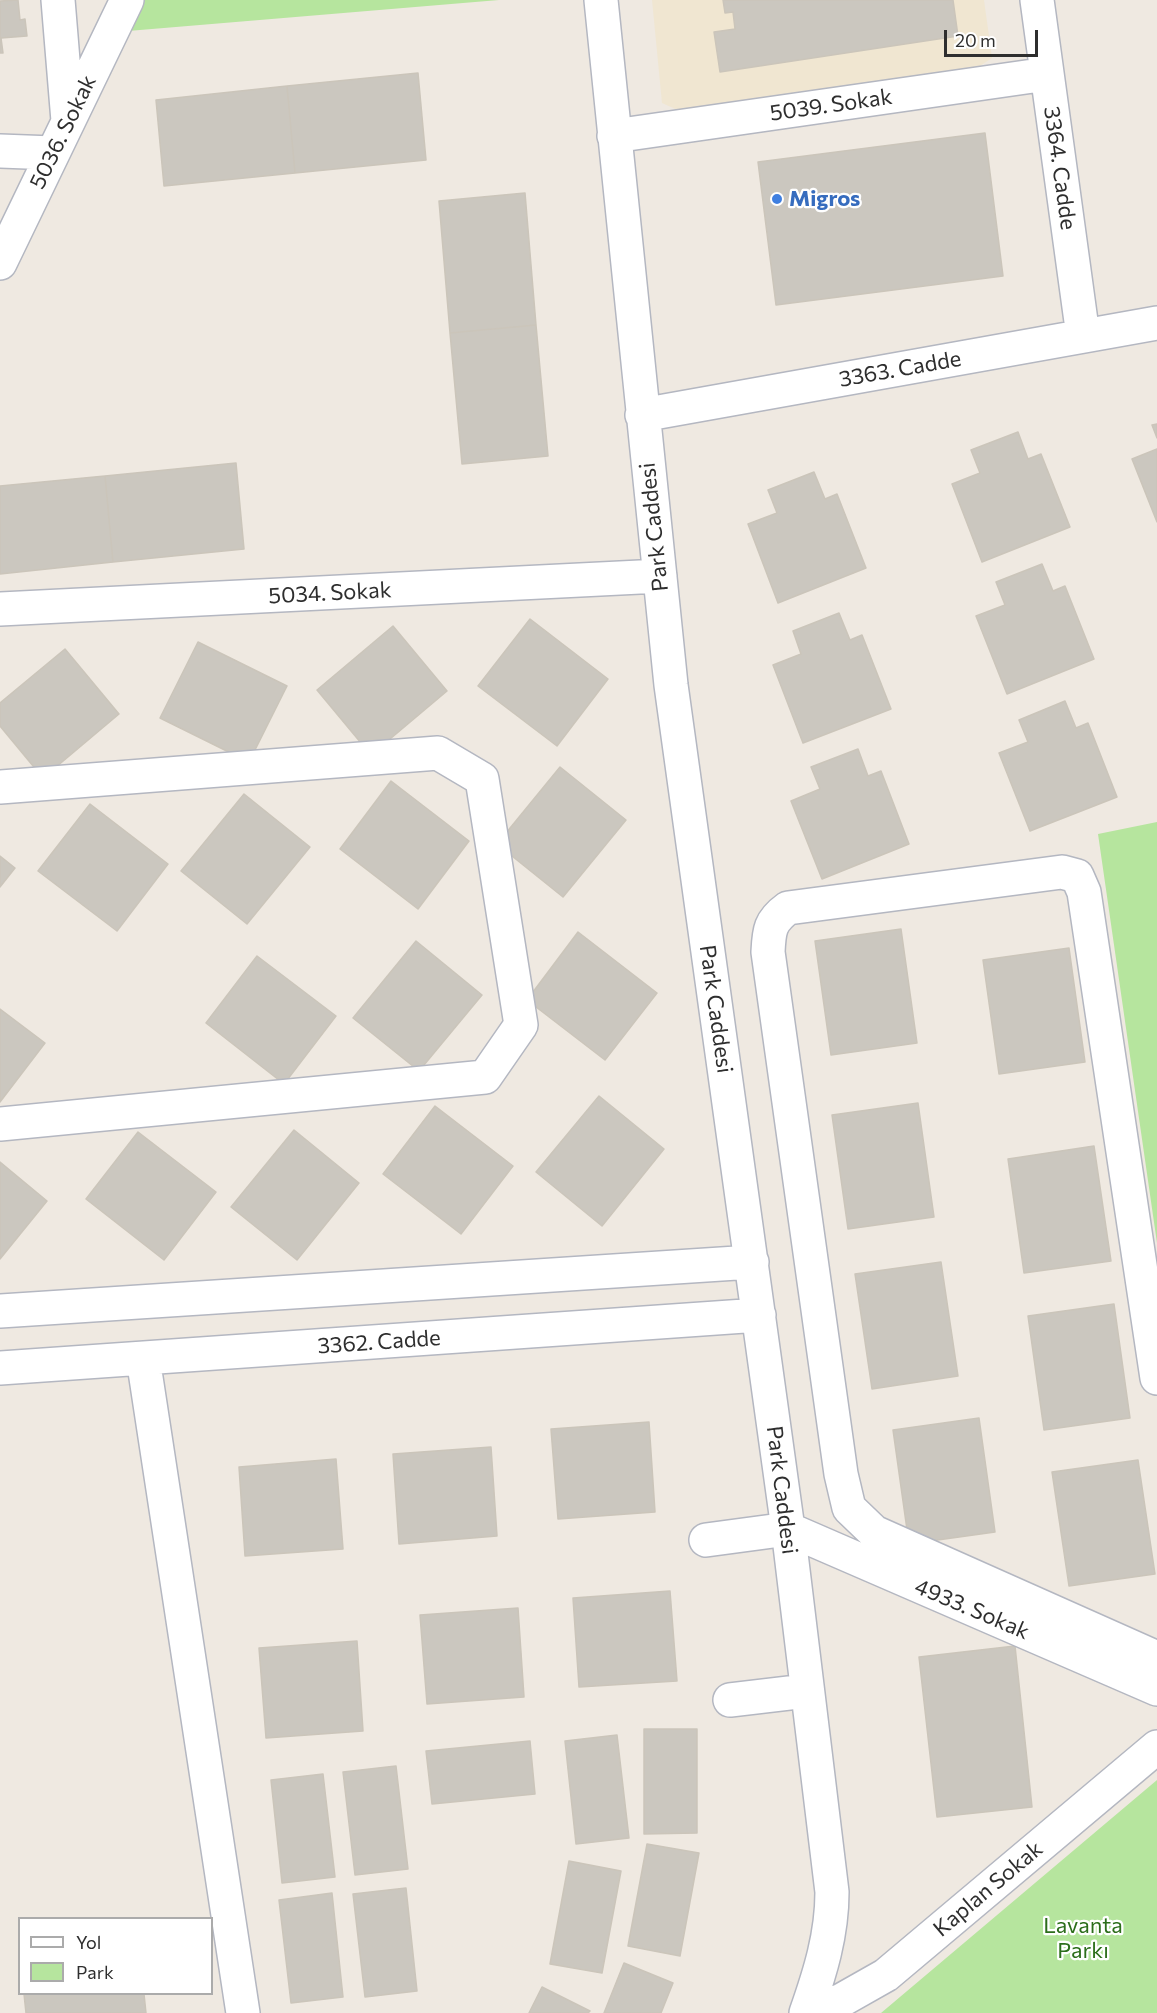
<!DOCTYPE html>
<html>
<head>
<meta charset="utf-8">
<style>
  body { margin:0 }
  #map { position:relative; width:1157px; height:2013px; overflow:hidden; background:#efe9e1; font-family:Commissioner,sans-serif }
  canvas { display:block }
  .legend { position:absolute; left:18px; top:1917px; width:195px; height:78px; box-sizing:border-box; background:#fff; border:2px solid #ababab; margin:0; padding:8px 10px; list-style:none; font-size:18px; color:#2e2e2e }
  .legend li { display:flex; align-items:center; gap:12px; height:30px }
  .legend b { width:30px; border:2px solid #ababab }
  .scale { position:absolute; left:944px; top:30px; width:94px; height:27px; box-sizing:border-box; border:3px solid #2e2e2e; border-top:0; padding-left:8px; font-size:18px; line-height:21px; white-space:nowrap; color:#2e2e2e; -webkit-text-stroke:4px #fff; paint-order:stroke }
</style>
</head>
<body>
<div id="map">
<canvas width="1157" height="2013"></canvas>
<ul class="legend">
<li><b style="height:8px;background:#fff"></b>Yol</li>
<li><b style="height:16px;background:#b6e59e"></b>Park</li>
</ul>
<div class="scale">20 m</div>
</div>
<script>
const ctx = document.querySelector('canvas').getContext('2d');
ctx.lineJoin = 'round';
function fillPath(path, color) { ctx.fillStyle = color; ctx.fill(path, 'evenodd'); }
function strokePath(path, color, width, dash) { ctx.strokeStyle = color; ctx.lineWidth = width; ctx.lineCap = dash ? 'butt' : 'round'; ctx.setLineDash(dash || []); ctx.stroke(path); }
function write(font, color, halo, rows, align = 'center') {
  ctx.font = font + ' Commissioner,sans-serif'; ctx.lineWidth = 4.5; ctx.setLineDash([]); ctx.textBaseline = 'middle'; ctx.strokeStyle = halo; ctx.fillStyle = color; for (const [text, x, y, turn = 0] of rows) {
    ctx.save(); ctx.translate(x, y); ctx.rotate((+turn || 0) * Math.PI / 180); ctx.textAlign = isNaN(turn) ? turn : align; if (halo) ctx.strokeText(text, 0, 0); ctx.fillText(text, 0, 0); ctx.restore();
  }
}
fillPath(new Path2D(`
  M 652,0 L 984,0 L 992,58 L 977,68 L 682,112 L 662,103 Z`), '#f0e6d1');
fillPath(new Path2D(`
  M 142,0 L 499,0 L 128,31 Z
  M 1157,822 L 1157,1243 L 1098,834 Z
  M 1157,1780 L 1157,2013 L 881,2013 Z`), '#b6e59e');
const building = new Path2D(`
  M 18,0 L 20,20 L 25,19 L 27,36 L 1,38 L 3,53 L 0,53 L 0,1 Z
  M 723,0 L 953,0 L 958,36 L 720,72 L 714,32 L 735,29 L 733,12 L 725,13 Z
  M 418,73 L 426,160 L 295,173 L 287,86 Z
  M 287,86 L 295,173 L 164,186 L 156,100 Z
  M 985,133 L 1003,276 L 776,305 L 758,162 Z
  M 525,193 L 536,325 L 450,333 L 439,201 Z
  M 536,325 L 548,456 L 462,464 L 450,333 Z
  M 1157,424 L 1157,438 L 1152,425 Z
  M 1018,432 L 1028,459 L 1041,454 L 1070,527 L 982,562 L 952,484 L 980,473 L 971,450 Z
  M 1157,449 L 1157,522 L 1132,459 Z
  M 236,463 L 244,549 L 113,562 L 105,476 Z
  M 814,472 L 825,499 L 837,494 L 866,568 L 778,603 L 748,524 L 777,513 L 768,490 Z
  M 105,476 L 113,562 L 0,574 L 0,486 Z
  M 1042,564 L 1053,591 L 1065,586 L 1094,659 L 1007,694 L 976,616 L 1005,605 L 996,582 Z
  M 839,613 L 850,640 L 862,635 L 891,709 L 803,743 L 773,665 L 801,654 L 793,631 Z
  M 530,619 L 608,679 L 557,746 L 478,686 Z
  M 393,626 L 447,691 L 371,755 L 317,690 Z
  M 198,642 L 287,686 L 249,762 L 160,718 Z
  M 65,649 L 119,714 L 43,778 L 0,726 L 0,703 Z
  M 1065,701 L 1076,728 L 1088,723 L 1117,797 L 1030,831 L 999,753 L 1028,742 L 1019,720 Z
  M 858,749 L 868,776 L 881,771 L 909,844 L 822,879 L 791,801 L 820,789 L 811,767 Z
  M 560,767 L 626,820 L 563,897 L 497,844 Z
  M 391,781 L 469,841 L 418,909 L 340,849 Z
  M 244,794 L 310,847 L 247,924 L 181,871 Z
  M 90,804 L 168,864 L 117,931 L 38,871 Z
  M 0,856 L 15,868 L 0,887 Z
  M 901,929 L 917,1043 L 831,1055 L 815,941 Z
  M 578,932 L 657,993 L 605,1060 L 527,1000 Z
  M 416,941 L 482,995 L 419,1071 L 353,1018 Z
  M 1069,948 L 1085,1062 L 999,1074 L 983,960 Z
  M 257,956 L 336,1016 L 284,1084 L 206,1023 Z
  M 0,1009 L 45,1043 L 0,1102 Z
  M 599,1096 L 664,1149 L 602,1226 L 536,1172 Z
  M 918,1103 L 934,1217 L 848,1229 L 832,1115 Z
  M 435,1106 L 513,1166 L 461,1234 L 383,1174 Z
  M 294,1130 L 359,1183 L 297,1260 L 231,1207 Z
  M 138,1132 L 216,1192 L 164,1260 L 86,1199 Z
  M 1094,1146 L 1111,1261 L 1024,1273 L 1008,1159 Z
  M 0,1162 L 47,1201 L 0,1259 Z
  M 941,1262 L 958,1376 L 872,1389 L 855,1274 Z
  M 1114,1304 L 1130,1418 L 1044,1430 L 1028,1316 Z
  M 979,1418 L 995,1532 L 909,1544 L 893,1430 Z
  M 649,1422 L 655,1512 L 558,1519 L 551,1429 Z
  M 491,1447 L 497,1536 L 399,1544 L 393,1454 Z
  M 336,1459 L 343,1549 L 245,1556 L 239,1467 Z
  M 1138,1460 L 1155,1574 L 1069,1586 L 1052,1472 Z
  M 670,1591 L 677,1681 L 579,1687 L 573,1598 Z
  M 518,1608 L 524,1697 L 427,1704 L 420,1615 Z
  M 357,1641 L 363,1731 L 266,1738 L 259,1648 Z
  M 1015,1646 L 1032,1807 L 937,1817 L 919,1657 Z
  M 644,1729 L 697,1729 L 697,1833 L 644,1834 Z
  M 617,1735 L 629,1838 L 576,1844 L 565,1741 Z
  M 530,1741 L 535,1794 L 432,1804 L 426,1751 Z
  M 396,1766 L 408,1869 L 355,1875 L 343,1772 Z
  M 323,1774 L 335,1877 L 282,1883 L 271,1780 Z
  M 647,1844 L 699,1853 L 680,1956 L 628,1946 Z
  M 569,1861 L 621,1871 L 602,1973 L 550,1964 Z
  M 406,1888 L 417,1991 L 365,1997 L 353,1894 Z
  M 332,1893 L 343,1997 L 291,2003 L 279,1900 Z
  M 624,1963 L 673,1983 L 661,2013 L 604,2013 Z
  M 542,1987 L 590,2011 L 588,2013 L 529,2013 Z
  M 24,1994 L 144,1994 L 146,2013 L 26,2013 Z`);
fillPath(building, '#cbc7bf');
strokePath(building, '#cbc5ba', 1.5);
const minor = new Path2D(`
  M 58,0 L 68,121
  M 601,0 L 671,685 L 788,1529 L 832,1892 C 832,1935 820,1973 806,2013
  M 1037,0 L 1083,336
  M 614,136 L 1047,74
  M 0,151 L 53,153
  M 0,263 L 127,0
  M 642,415 L 1157,323
  M 0,609 L 660,576
  M 0,787 L 438,753 L 482,779 L 521,1025 L 485,1077 L 0,1124
  M 0,1311 L 752,1262
  M 143,1358 L 243,2013
  M 0,1368 L 759,1315
  M 1157,1378 L 1084,892 L 1077,876 L 1062,872 L 788,908 C 770,921 769,930 768,952 L 841,1474 L 849,1508 L 874,1532 L 1157,1658
  M 706,1540 L 788,1529 L 1157,1689
  M 730,1700 L 806,1691
  M 807,2012 L 840,2001 L 886,1975 L 1157,1747`);
strokePath(minor, '#b4b7c1', 36);
strokePath(minor, '#fff', 33);
for (const [x, y, r, color] of [
  [777,199,6,"#3f7fe0"]
]) { const dot = new Path2D(); dot.arc(x, y, r, 0, 2 * Math.PI); ctx.fillStyle = color; ctx.fill(dot); strokePath(dot, '#fff', 2); }
write('22px', '#2e2e2e', '#fff', [
  ["5039. Sokak",831,105,-8],
  ["5036. Sokak",63,132,-64],
  ["3364. Cadde",1060,168,82],
  ["3363. Cadde",900,369,-10],
  ["Park Caddesi",654,527,-96],
  ["5034. Sokak",330,593,-3],
  ["Park Caddesi",716,1009,82],
  ["3362. Cadde",379,1342,-4],
  ["Park Caddesi",782,1490,83],
  ["4933. Sokak",972,1609,23],
  ["Kaplan Sokak",988,1889,-40]
]);
write('bold 22px', '#366cbe', '#fff', [
  ["Migros",789,199]
], 'left');
write('22px', '#2c6e1b', '#fff', [
  ["Lavanta",1083,1926],
  ["Parkı",1083,1951]
]);
</script>
</body>
</html>
